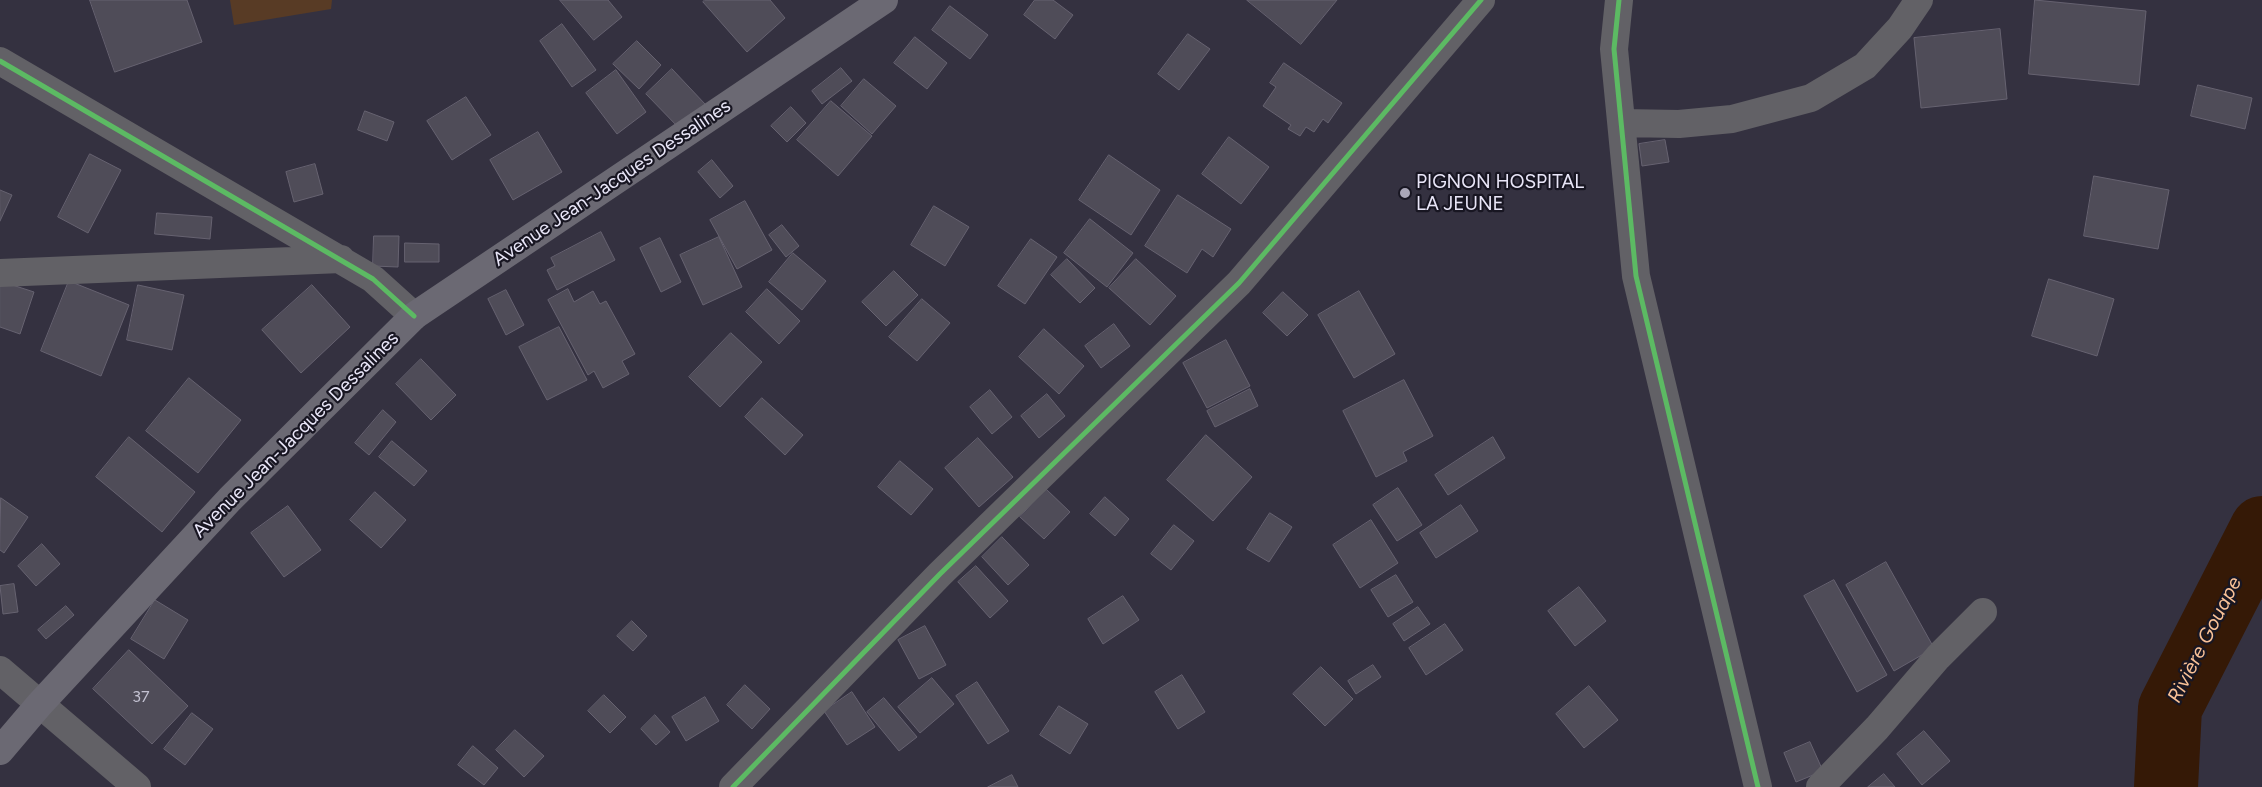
<!DOCTYPE html>
<html>
<head>
<meta charset="utf-8">
<style>
  body { margin:0 }
  canvas { display:block; background:#343140 }
</style>
</head>
<body>
<canvas width="2262" height="787"></canvas>
<script>
const ctx = document.querySelector('canvas').getContext('2d');
ctx.lineJoin = 'round';
function fillPath(path, color) { ctx.fillStyle = color; ctx.fill(path, 'evenodd'); }
function strokePath(path, color, width, dash) { ctx.strokeStyle = color; ctx.lineWidth = width; ctx.lineCap = dash ? 'butt' : 'round'; ctx.setLineDash(dash || []); ctx.stroke(path); }
function write(font, color, halo, rows, align = 'center') {
  ctx.font = font + ' Figtree,sans-serif'; ctx.lineWidth = 4.5; ctx.setLineDash([]); ctx.textBaseline = 'middle'; ctx.strokeStyle = halo; ctx.fillStyle = color; for (const [text, x, y, turn = 0] of rows) {
    ctx.save(); ctx.translate(x, y); ctx.rotate((+turn || 0) * Math.PI / 180); ctx.textAlign = isNaN(turn) ? turn : align; if (halo) ctx.strokeText(text, 0, 0); ctx.fillText(text, 0, 0); ctx.restore();
  }
}
fillPath(new Path2D(`
  M 230,0 L 332,0 L 331,9 L 234,25 Z`), '#583b25');
strokePath(new Path2D(`
  M 2166,787 L 2170,708 L 2262,528`), '#351906', 64);
const building = new Path2D(`
  M 90,0 L 187,0 L 202,42 L 115,72 Z
  M 560,0 L 608,0 L 622,17 L 594,40 Z
  M 705,0 L 770,0 L 785,18 L 747,52 L 703,2 Z
  M 1035,0 L 1053,0 L 1073,15 L 1055,39 L 1024,15 Z
  M 1247,0 L 1337,0 L 1301,44 Z
  M 2035,0 L 2146,11 L 2139,85 L 2029,74 Z
  M 950,6 L 988,35 L 970,59 L 932,30 Z
  M 562,24 L 596,70 L 572,87 L 540,41 Z
  M 2000,29 L 2007,99 L 1921,108 L 1914,38 Z
  M 1188,34 L 1210,49 L 1179,90 L 1158,74 Z
  M 915,37 L 947,63 L 927,89 L 894,63 Z
  M 637,41 L 661,65 L 639,89 L 613,64 Z
  M 1284,63 L 1342,103 L 1328,123 L 1323,119 L 1314,132 L 1306,127 L 1300,136 L 1288,129 L 1291,125 L 1263,106 L 1276,87 L 1270,83 Z
  M 841,68 L 852,81 L 822,104 L 812,91 Z
  M 672,69 L 705,104 L 679,128 L 646,94 Z
  M 616,70 L 646,112 L 617,134 L 586,93 Z
  M 864,79 L 896,106 L 872,134 L 841,106 Z
  M 2198,85 L 2252,98 L 2245,129 L 2191,116 Z
  M 466,97 L 491,135 L 452,160 L 427,121 Z
  M 831,101 L 872,136 L 838,176 L 797,140 Z
  M 791,107 L 806,123 L 787,142 L 771,126 Z
  M 365,111 L 394,122 L 387,141 L 358,130 Z
  M 538,132 L 562,172 L 513,200 L 490,160 Z
  M 1229,137 L 1269,167 L 1241,204 L 1202,174 Z
  M 1665,140 L 1669,162 L 1642,166 L 1639,144 Z
  M 90,154 L 121,170 L 88,233 L 58,217 Z
  M 1109,155 L 1160,190 L 1131,235 L 1079,200 Z
  M 712,160 L 733,186 L 720,198 L 698,172 Z
  M 315,164 L 323,194 L 294,202 L 286,172 Z
  M 2094,176 L 2169,190 L 2158,249 L 2084,236 Z
  M 0,190 L 12,195 L 0,221 Z
  M 1178,195 L 1231,229 L 1213,257 L 1202,249 L 1187,273 L 1145,246 Z
  M 745,201 L 772,250 L 737,269 L 710,220 Z
  M 934,206 L 969,227 L 945,266 L 911,245 Z
  M 157,213 L 212,217 L 210,239 L 155,234 Z
  M 1090,219 L 1133,253 L 1107,287 L 1064,253 Z
  M 782,225 L 799,246 L 786,257 L 769,235 Z
  M 601,232 L 615,260 L 557,290 L 547,270 L 555,266 L 551,258 Z
  M 374,236 L 399,236 L 398,267 L 373,266 Z
  M 719,237 L 742,287 L 703,305 L 680,255 Z
  M 660,238 L 681,282 L 661,292 L 640,248 Z
  M 1031,239 L 1057,257 L 1025,304 L 998,286 Z
  M 405,243 L 439,244 L 439,262 L 405,262 Z
  M 793,253 L 826,281 L 802,310 L 769,282 Z
  M 1067,259 L 1095,288 L 1080,303 L 1051,275 Z
  M 1136,259 L 1176,296 L 1150,325 L 1109,288 Z
  M 894,271 L 918,295 L 886,326 L 862,302 Z
  M 2049,279 L 2114,299 L 2097,356 L 2032,336 Z
  M 0,281 L 34,292 L 20,334 L 0,327 Z
  M 69,281 L 129,305 L 101,376 L 41,351 Z
  M 138,285 L 184,295 L 172,350 L 127,340 Z
  M 312,285 L 350,327 L 301,373 L 262,330 Z
  M 568,289 L 574,302 L 593,291 L 600,304 L 606,301 L 635,354 L 622,361 L 629,374 L 603,388 L 594,371 L 588,375 L 548,300 Z
  M 767,289 L 800,321 L 779,344 L 746,312 Z
  M 506,290 L 524,325 L 506,335 L 488,299 Z
  M 1359,291 L 1395,354 L 1354,378 L 1318,315 Z
  M 1283,292 L 1308,315 L 1287,336 L 1263,313 Z
  M 922,299 L 950,323 L 917,361 L 889,337 Z
  M 1114,324 L 1130,346 L 1101,368 L 1085,346 Z
  M 559,327 L 587,380 L 547,400 L 519,347 Z
  M 1044,329 L 1084,366 L 1059,394 L 1019,357 Z
  M 731,333 L 762,362 L 720,407 L 689,377 Z
  M 1226,340 L 1250,386 L 1207,408 L 1183,363 Z
  M 421,359 L 456,395 L 431,420 L 396,384 Z
  M 189,378 L 241,420 L 198,473 L 146,431 Z
  M 1404,380 L 1433,436 L 1403,452 L 1407,461 L 1376,477 L 1343,411 Z
  M 1250,389 L 1258,406 L 1215,427 L 1207,411 Z
  M 990,390 L 1012,417 L 992,434 L 970,407 Z
  M 1047,394 L 1065,416 L 1039,438 L 1021,416 Z
  M 762,398 L 803,435 L 785,455 L 745,417 Z
  M 383,410 L 396,422 L 369,455 L 355,443 Z
  M 1206,435 L 1252,477 L 1213,521 L 1167,480 Z
  M 129,437 L 195,492 L 162,532 L 96,477 Z
  M 1493,437 L 1505,458 L 1448,495 L 1435,475 Z
  M 978,438 L 1013,477 L 979,507 L 945,468 Z
  M 392,441 L 427,471 L 414,486 L 379,457 Z
  M 900,461 L 933,489 L 911,515 L 878,487 Z
  M 1398,488 L 1422,525 L 1397,541 L 1373,505 Z
  M 1046,489 L 1070,512 L 1044,539 L 1020,517 Z
  M 375,492 L 406,520 L 381,548 L 350,520 Z
  M 1105,497 L 1129,519 L 1115,536 L 1090,514 Z
  M 1,498 L 28,517 L 4,553 L 0,550 Z
  M 1461,505 L 1478,531 L 1436,558 L 1420,533 Z
  M 288,506 L 321,550 L 284,577 L 251,533 Z
  M 1270,513 L 1292,527 L 1269,562 L 1247,549 Z
  M 1371,520 L 1398,563 L 1360,588 L 1333,545 Z
  M 1174,525 L 1194,541 L 1171,570 L 1151,554 Z
  M 1002,537 L 1029,565 L 1008,585 L 982,557 Z
  M 42,544 L 60,564 L 36,586 L 18,566 Z
  M 1886,562 L 1934,648 L 1894,671 L 1846,585 Z
  M 976,566 L 1008,601 L 990,618 L 958,582 Z
  M 1396,575 L 1413,602 L 1388,617 L 1371,590 Z
  M 1834,580 L 1887,675 L 1857,692 L 1804,596 Z
  M 14,584 L 18,612 L 3,614 L 0,586 Z
  M 1579,587 L 1606,621 L 1575,646 L 1548,611 Z
  M 1123,596 L 1139,620 L 1103,644 L 1088,619 Z
  M 155,600 L 188,620 L 164,659 L 131,639 Z
  M 66,606 L 74,615 L 46,639 L 38,630 Z
  M 1418,607 L 1430,624 L 1404,641 L 1393,624 Z
  M 632,621 L 647,636 L 633,651 L 617,636 Z
  M 1445,624 L 1463,650 L 1426,675 L 1409,648 Z
  M 925,626 L 946,665 L 919,679 L 898,640 Z
  M 129,650 L 188,706 L 152,744 L 93,689 Z
  M 1373,665 L 1381,677 L 1356,694 L 1348,681 Z
  M 1321,667 L 1353,699 L 1325,726 L 1293,694 Z
  M 1182,675 L 1205,712 L 1178,729 L 1155,692 Z
  M 932,678 L 954,704 L 920,733 L 898,707 Z
  M 977,682 L 1009,731 L 988,744 L 956,696 Z
  M 745,685 L 770,709 L 752,729 L 727,705 Z
  M 1589,686 L 1618,720 L 1584,748 L 1556,714 Z
  M 852,692 L 875,727 L 847,745 L 824,711 Z
  M 604,695 L 626,717 L 610,733 L 588,711 Z
  M 705,697 L 719,721 L 686,741 L 672,717 Z
  M 884,698 L 917,737 L 899,751 L 867,712 Z
  M 1059,706 L 1088,724 L 1070,754 L 1040,735 Z
  M 192,713 L 213,729 L 185,765 L 164,749 Z
  M 655,715 L 670,732 L 656,745 L 641,729 Z
  M 515,730 L 544,756 L 524,777 L 496,750 Z
  M 1924,731 L 1950,761 L 1922,785 L 1897,754 Z
  M 1810,742 L 1823,771 L 1796,782 L 1784,753 Z
  M 473,746 L 498,768 L 484,785 L 458,765 Z
  M 1884,774 L 1895,787 L 1868,787 Z
  M 1012,775 L 1018,787 L 988,787 Z`);
fillPath(building, '#4f4c58');
strokePath(building, '#666270', 1);
strokePath(new Path2D(`
  M 1619,0 L 1614,49 L 1636,276 L 1758,787
  M 0,61 L 373,279 L 414,316
  M 1622,123 L 1679,124 L 1732,119 L 1811,98 L 1865,66 L 1900,28 L 1919,0
  M 0,273 L 341,259
  M 0,670 L 137,787
  M 733,787 L 940,574 L 1239,283 L 1481,0
  M 1820,787 L 1877,728 L 1938,657 L 1983,612`), '#626166', 28);
strokePath(new Path2D(`
  M 0,751 L 39,705 L 230,499 L 414,316 L 884,0`), '#6b6973', 28);
strokePath(new Path2D(`
  M 1619,0 L 1614,49 L 1636,276 L 1758,787
  M 0,61 L 373,279 L 414,316
  M 733,787 L 940,574 L 1239,283 L 1481,0`), '#5cba63', 5);
for (const [x, y, r, color] of [
  [1405,193,6,"#aaa7b8"]
]) { const dot = new Path2D(); dot.arc(x, y, r, 0, 2 * Math.PI); ctx.fillStyle = color; ctx.fill(dot); strokePath(dot, '#181622', 2); }
write('16px', '#c2c0d0', null, [
  ["37",141,697]
]);
write('19px', '#e9e6f8', '#181622', [
  ["PIGNON HOSPITAL",1416,182],
  ["LA JEUNE",1416,204]
], 'left');
write('19px', '#e9e6f8', '#181622', [
  ["Avenue Jean-Jacques Dessalines",612,183,-34],
  ["Avenue Jean-Jacques Dessalines",296,435,-45]
]);
write('italic 20px', '#f9c197', '#181622', [
  ["Rivière Gouape",2205,640,-63]
]);
</script>
</body>
</html>
